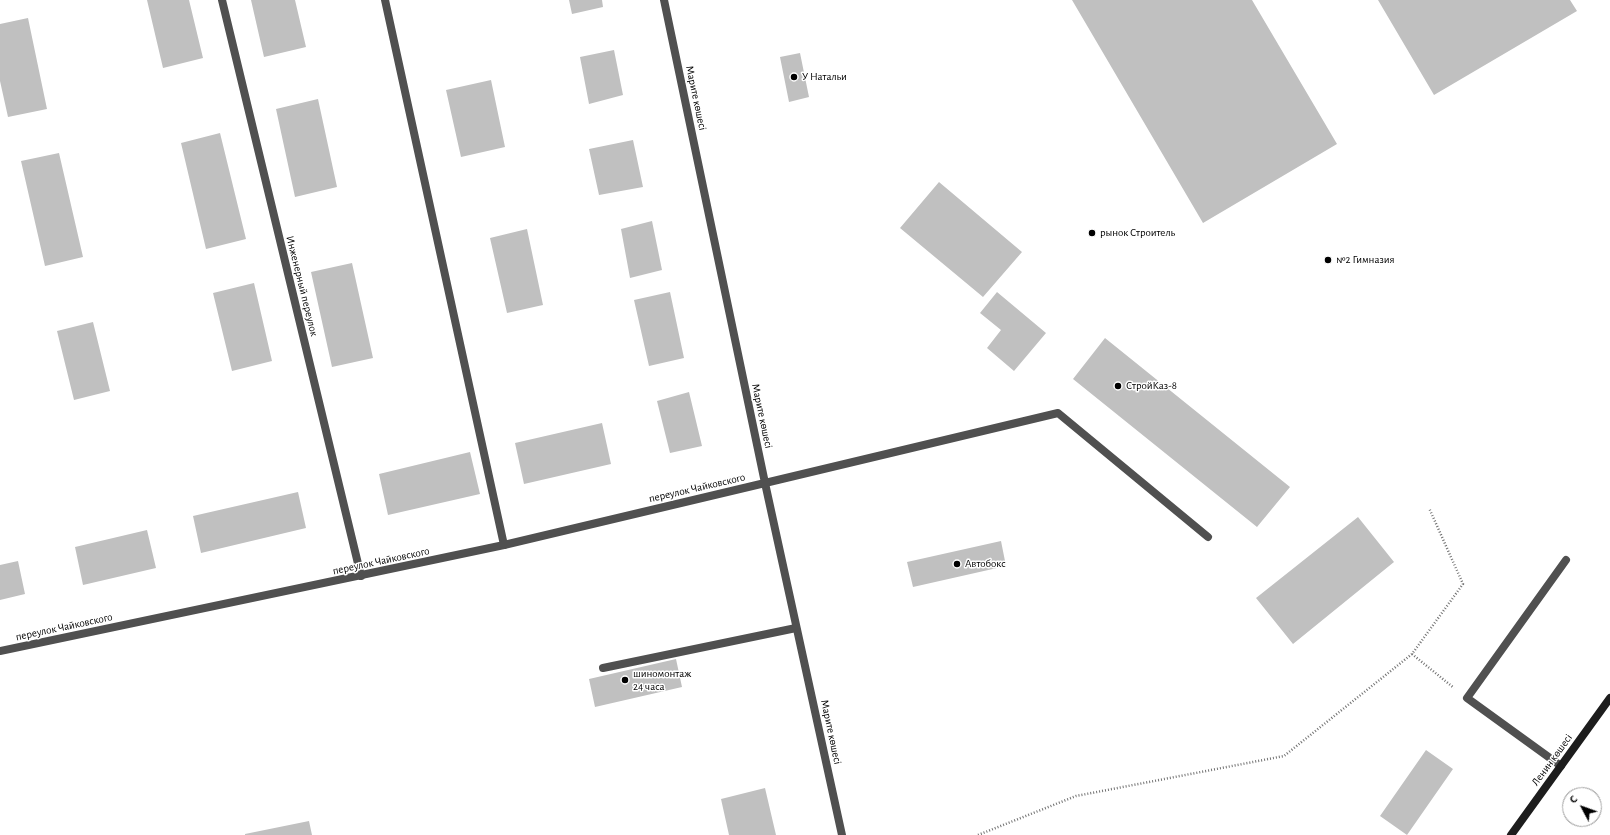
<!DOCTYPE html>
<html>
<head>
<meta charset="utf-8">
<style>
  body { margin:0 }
  #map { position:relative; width:1610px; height:835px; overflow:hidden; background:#fff; font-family:"Alegreya Sans",sans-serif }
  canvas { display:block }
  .north { position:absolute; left:1562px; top:787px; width:40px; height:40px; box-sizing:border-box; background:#fff; border:1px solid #999; border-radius:50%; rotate:311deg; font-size:11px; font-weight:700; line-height:16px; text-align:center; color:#000 }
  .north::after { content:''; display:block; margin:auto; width:14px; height:18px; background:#000; clip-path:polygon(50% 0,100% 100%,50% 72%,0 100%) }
</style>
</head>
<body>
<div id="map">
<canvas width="1610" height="835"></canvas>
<div class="north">С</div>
</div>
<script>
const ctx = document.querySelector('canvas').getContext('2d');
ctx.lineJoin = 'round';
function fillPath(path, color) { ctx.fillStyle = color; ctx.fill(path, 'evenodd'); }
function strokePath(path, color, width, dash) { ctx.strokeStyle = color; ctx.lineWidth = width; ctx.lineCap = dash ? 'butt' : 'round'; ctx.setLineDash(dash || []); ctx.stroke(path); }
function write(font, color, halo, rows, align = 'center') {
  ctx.font = font + ' "Alegreya Sans",sans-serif'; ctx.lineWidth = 3; ctx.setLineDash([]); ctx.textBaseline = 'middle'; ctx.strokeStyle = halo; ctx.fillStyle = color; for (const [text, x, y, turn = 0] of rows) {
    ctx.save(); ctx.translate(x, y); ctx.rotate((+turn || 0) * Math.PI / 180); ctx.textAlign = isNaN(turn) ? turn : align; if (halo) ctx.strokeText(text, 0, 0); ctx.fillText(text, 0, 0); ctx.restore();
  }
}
fillPath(new Path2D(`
  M 147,0 L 189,0 L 203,58 L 163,68 Z
  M 251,0 L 295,0 L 306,47 L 264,57 Z
  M 569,0 L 602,0 L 603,7 L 572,14 Z
  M 1072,0 L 1252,0 L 1337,144 L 1203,223 Z
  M 1378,0 L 1570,0 L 1577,11 L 1434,95 Z
  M 28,18 L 47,109 L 8,117 L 0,81 L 0,24 Z
  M 614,50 L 623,95 L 589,104 L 580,57 Z
  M 800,53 L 809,97 L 789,102 L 780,57 Z
  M 491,80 L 505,147 L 461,157 L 446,90 Z
  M 318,99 L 337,187 L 295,197 L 276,109 Z
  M 220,133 L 246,239 L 206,249 L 181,143 Z
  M 633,140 L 643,187 L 599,195 L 589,149 Z
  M 59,153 L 83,257 L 45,266 L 21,161 Z
  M 939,182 L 1022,252 L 983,297 L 900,228 Z
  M 652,221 L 662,270 L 630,278 L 621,229 Z
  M 527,229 L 543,305 L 507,313 L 490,238 Z
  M 352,263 L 373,358 L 332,367 L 311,272 Z
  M 254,283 L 272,361 L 232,371 L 213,293 Z
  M 670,292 L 684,358 L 649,366 L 634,300 Z
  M 997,292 L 1046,333 L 1014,371 L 987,348 L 1001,330 L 980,313 Z
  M 93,322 L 110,391 L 74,400 L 57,331 Z
  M 1105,338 L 1290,487 L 1257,527 L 1073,379 Z
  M 689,392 L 702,446 L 670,453 L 657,401 Z
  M 602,423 L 611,464 L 524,484 L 515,443 Z
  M 470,452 L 480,494 L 388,515 L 379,474 Z
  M 298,492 L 306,528 L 201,553 L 193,516 Z
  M 1358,517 L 1394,562 L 1293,644 L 1256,598 Z
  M 147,530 L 156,568 L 83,585 L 75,547 Z
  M 1001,541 L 1006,566 L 913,587 L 907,562 Z
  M 18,561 L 25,594 L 0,600 L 0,565 Z
  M 676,659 L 682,687 L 595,707 L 589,679 Z
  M 1426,750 L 1453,769 L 1407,835 L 1380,816 Z
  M 765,788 L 776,835 L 729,835 L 721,799 Z
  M 309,821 L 312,835 L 245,835 L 245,834 Z`), '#c0c0c0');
strokePath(new Path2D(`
  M 1412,654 L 1454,688
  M 978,835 L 1076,796 L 1284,756 L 1412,654 L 1463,584 L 1429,508`), '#727272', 2.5, [1, 2]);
strokePath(new Path2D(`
  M 222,0 L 361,576
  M 385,0 L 504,545
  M 765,483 L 1058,413 L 1208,537
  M 603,668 L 796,628
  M 1561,766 L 1467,698 L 1566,560`), '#505050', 8);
strokePath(new Path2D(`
  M 664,0 L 765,483 L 842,835
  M 0,651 L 504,545 L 765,483`), '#505050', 8);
strokePath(new Path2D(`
  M 1511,835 L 1610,698`), '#1d1d1d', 8);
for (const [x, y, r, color] of [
  [794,77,4,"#000"],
  [1092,233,4,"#000"],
  [1328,260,4,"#000"],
  [1118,386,4,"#000"],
  [957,564,4,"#000"],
  [625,680,4,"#000"]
]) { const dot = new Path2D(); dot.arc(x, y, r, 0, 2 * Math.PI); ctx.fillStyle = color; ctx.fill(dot); strokePath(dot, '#fff', 1.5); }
write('11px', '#000', '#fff', [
  ["У Натальи",802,77],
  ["рынок Строитель",1100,233],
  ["№2 Гимназия",1336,260],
  ["СтройКаз-8",1126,386],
  ["Автобокс",965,564],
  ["шиномонтаж",633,674],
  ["24 часа",633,687]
], 'left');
write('11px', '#000', '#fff', [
  ["Марите көшесі",696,98,78],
  ["Инженерный переулок",302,286,76],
  ["Марите көшесі",762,416,78],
  ["переулок Чайковского",697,488,-13],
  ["переулок Чайковского",381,561,-12],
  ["переулок Чайковского",64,627,-12],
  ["Марите көшесі",831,732,78],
  ["Ленин көшесі",1552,760,-54]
]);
</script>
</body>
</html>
